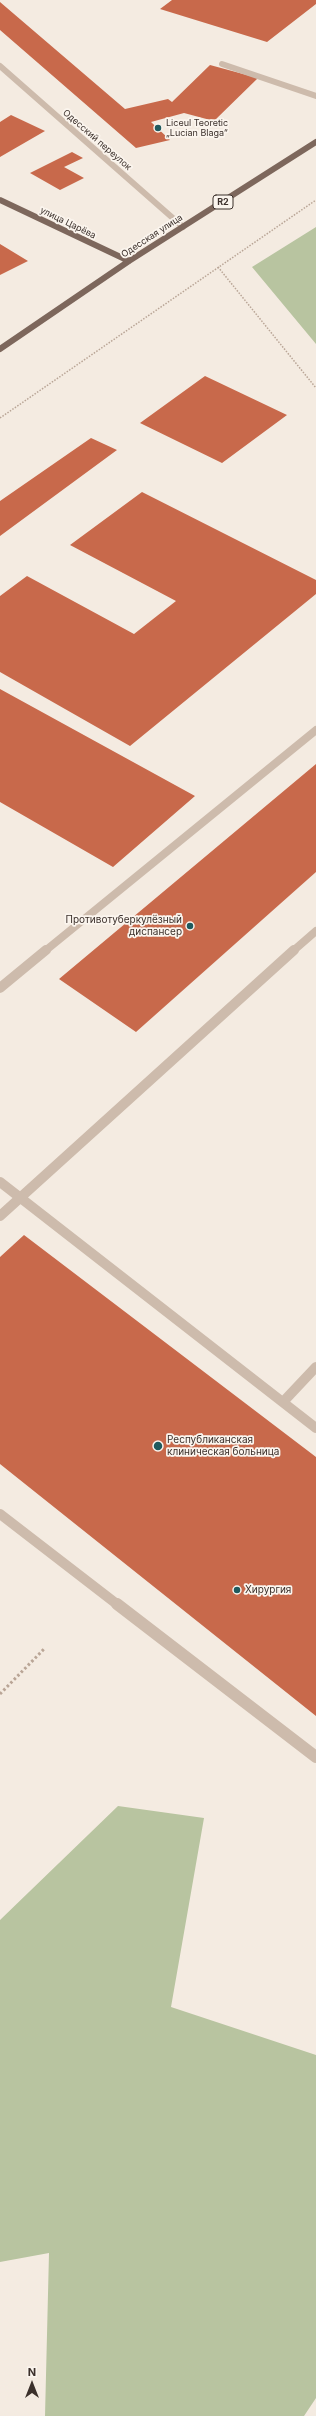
<!DOCTYPE html>
<html>
<head>
<meta charset="utf-8">
<style>
  body { margin:0 }
  #map { position:relative; width:316px; height:2416px; overflow:hidden; background:#f4ebe1; font-family:Inter,sans-serif }
  canvas { display:block }
  .north { position:absolute; left:12px; top:2364px; width:40px; height:40px; -webkit-text-stroke:3px #fbf5ee; paint-order:stroke; rotate:0deg; font-size:11px; font-weight:700; line-height:16px; text-align:center; color:#3b302b }
  .north::after { content:''; display:block; margin:auto; width:14px; height:18px; background:#3b302b; clip-path:polygon(50% 0,100% 100%,50% 72%,0 100%) }
</style>
</head>
<body>
<div id="map">
<canvas width="316" height="2416"></canvas>
<div class="north">N</div>
</div>
<script>
const ctx = document.querySelector('canvas').getContext('2d');
ctx.lineJoin = 'round';
function fillPath(path, color) { ctx.fillStyle = color; ctx.fill(path, 'evenodd'); }
function strokePath(path, color, width, dash) { ctx.strokeStyle = color; ctx.lineWidth = width; ctx.lineCap = dash ? 'butt' : 'round'; ctx.setLineDash(dash || []); ctx.stroke(path); }
function write(font, color, halo, rows, align = 'center') {
  ctx.font = font + ' Inter,sans-serif'; ctx.lineWidth = 3.5; ctx.setLineDash([]); ctx.textBaseline = 'middle'; ctx.strokeStyle = halo; ctx.fillStyle = color; for (const [text, x, y, turn = 0] of rows) {
    ctx.save(); ctx.translate(x, y); ctx.rotate((+turn || 0) * Math.PI / 180); ctx.textAlign = isNaN(turn) ? turn : align; if (halo) ctx.strokeText(text, 0, 0); ctx.fillText(text, 0, 0); ctx.restore();
  }
}
fillPath(new Path2D(`
  M 316,227 L 316,344 L 252,267 Z
  M 118,1806 L 204,1818 L 171,2007 L 316,2055 L 316,2398 L 304,2416 L 45,2416 L 49,2253 L 0,2262 L 0,1920 Z`), '#b8c4a0');
fillPath(new Path2D(`
  M 172,0 L 316,0 L 316,4 L 267,42 L 160,9 Z
  M 0,2 L 125,109 L 168,99 L 172,102 L 210,65 L 258,78 L 214,121 L 184,113 L 151,122 L 170,140 L 136,148 L 0,30 Z
  M 11,115 L 45,131 L 0,157 L 0,122 Z
  M 72,152 L 83,158 L 64,167 L 84,178 L 60,190 L 30,173 Z
  M 0,244 L 28,261 L 0,275 Z
  M 205,376 L 287,415 L 222,463 L 140,423 Z
  M 91,438 L 117,450 L 0,536 L 0,501 Z
  M 142,492 L 316,580 L 316,594 L 130,746 L 0,672 L 0,596 L 27,576 L 134,634 L 176,601 L 70,545 Z
  M 0,689 L 195,796 L 113,867 L 0,802 Z
  M 316,764 L 316,872 L 136,1032 L 59,979 Z
  M 24,1235 L 316,1457 L 316,1716 L 0,1464 L 0,1257 Z`), '#c8694b');
strokePath(new Path2D(`
  M 218,267 L 316,388
  M 0,418 L 316,200`), '#b9a596', 1.5, [1.5, 1.5]);
strokePath(new Path2D(`
  M 0,1694 L 45,1648`), '#b9a596', 3, [2.5, 2.5]);
strokePath(new Path2D(`
  M 222,64 L 316,96`), '#cdbbac', 6);
strokePath(new Path2D(`
  M 45,951 L 316,730
  M 293,951 L 316,931`), '#cdbbac', 8);
strokePath(new Path2D(`
  M 0,988 L 46,950
  M 0,1182 L 316,1428
  M 0,1216 L 294,950
  M 283,1402 L 316,1367
  M 0,1514 L 118,1605`), '#cdbbac', 10);
strokePath(new Path2D(`
  M 117,1604 L 316,1757`), '#cdbbac', 12);
strokePath(new Path2D(`
  M 0,66 L 183,227`), '#cdbbac', 6);
strokePath(new Path2D(`
  M 0,200 L 129,261
  M 0,349 L 129,261 L 316,142`), '#7d675c', 6);
for (const [x, y, r, color] of [
  [158,128,4,"#1f5a5e"],
  [190,926,4,"#1f5a5e"],
  [158,1446,5,"#1f5a5e"],
  [237,1590,4,"#1f5a5e"]
]) { const dot = new Path2D(); dot.arc(x, y, r, 0, 2 * Math.PI); ctx.fillStyle = color; ctx.fill(dot); strokePath(dot, '#fbf5ee', 1.5); }
write('9px', '#3b302b', '#fbf5ee', [
  ["Liceul Teoretic",166,123],
  ["„Lucian Blaga“",166,133]
], 'left');
write('9px', '#3b302b', '#fbf5ee', [
  ["Одесский переулок",97,140,41],
  ["улица Царёва",68,223,26],
  ["Одесская улица",152,236,-33]
]);
for (const [x, y, w] of [
  [223,202,20]
]) { const box = new Path2D(); box.roundRect(x - w / 2, y - 7, w, 14, 3); ctx.fillStyle = '#fbf5ee'; ctx.fill(box); strokePath(box, '#3b302b', 1); }
write('bold 9px', '#3b302b', null, [
  ["R2",223,202]
]);
write('10px', '#3b302b', '#fbf5ee', [
  ["Противотуберкулёзный",182,920,"right"],
  ["диспансер",182,932,"right"],
  ["Республиканская",167,1440],
  ["клиническая больница",167,1452],
  ["Хирургия",245,1590]
], 'left');
</script>
</body>
</html>
